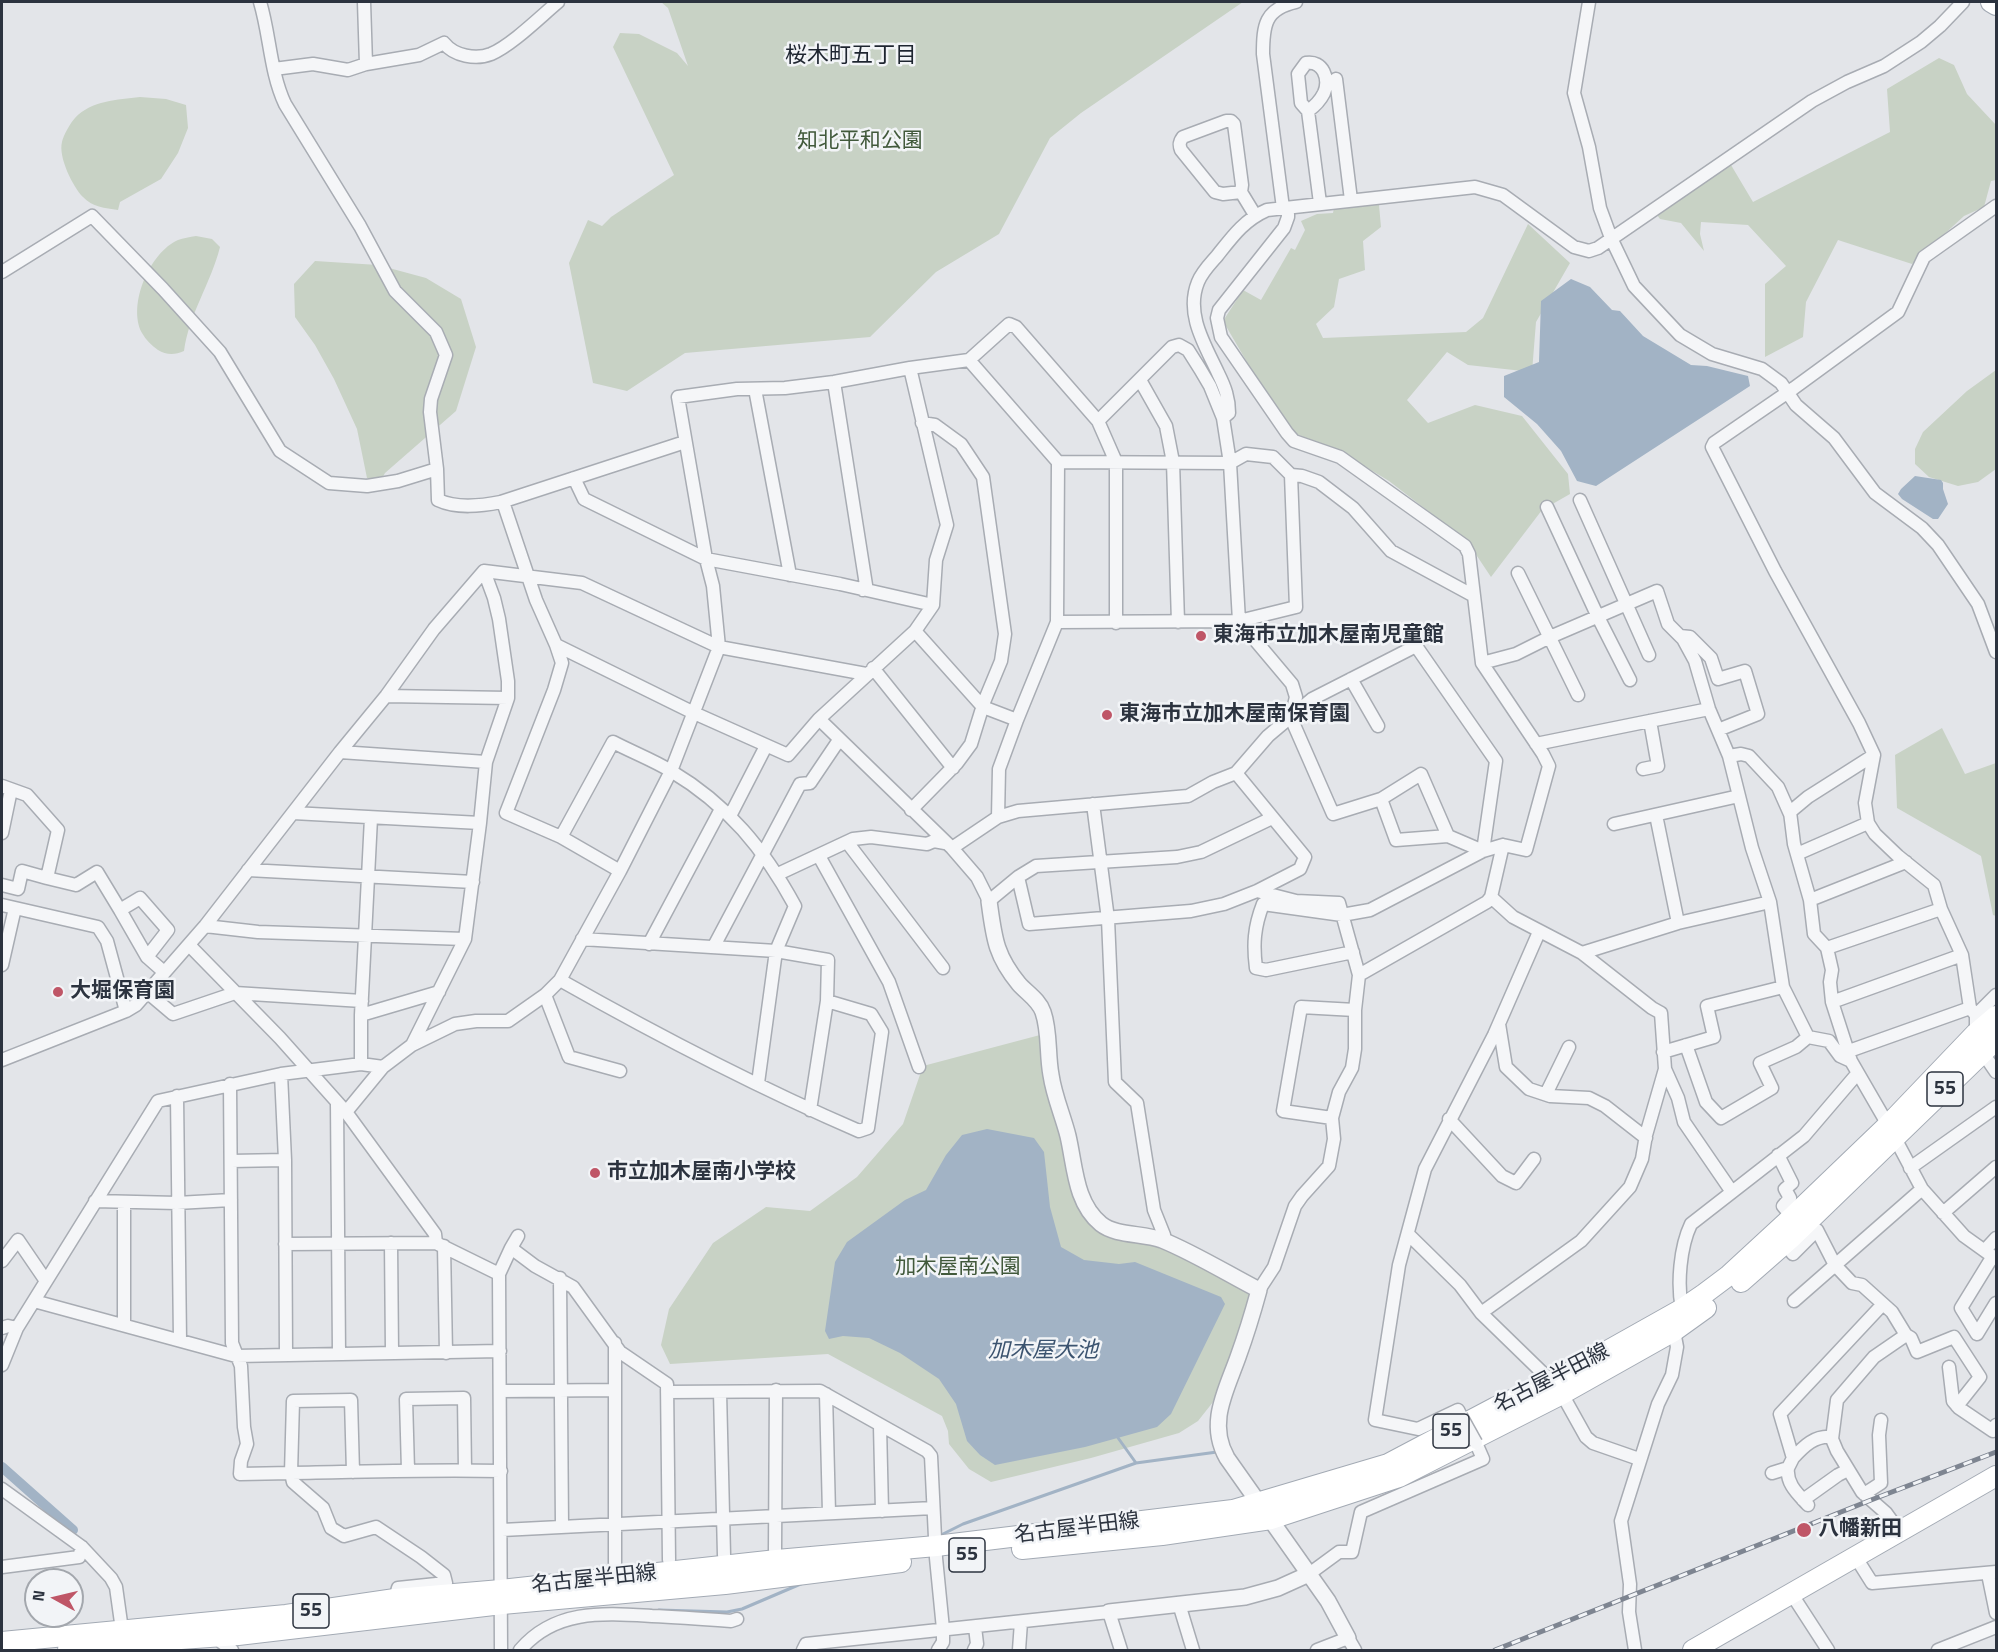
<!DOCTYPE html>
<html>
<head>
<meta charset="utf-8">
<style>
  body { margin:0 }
  #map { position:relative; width:1998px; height:1652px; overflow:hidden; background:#e3e5e9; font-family:"Titillium Web",sans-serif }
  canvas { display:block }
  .frame { position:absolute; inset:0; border:3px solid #2c333f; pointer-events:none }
  .north { position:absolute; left:24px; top:1568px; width:60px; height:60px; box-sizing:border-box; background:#f2f4f7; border:2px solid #a3a7ad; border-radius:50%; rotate:278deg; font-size:16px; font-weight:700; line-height:24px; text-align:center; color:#2c333f }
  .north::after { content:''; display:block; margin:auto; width:21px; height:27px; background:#bf5667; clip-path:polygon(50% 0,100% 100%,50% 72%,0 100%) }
</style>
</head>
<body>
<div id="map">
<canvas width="1998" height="1652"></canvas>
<div class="frame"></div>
<div class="north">N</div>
</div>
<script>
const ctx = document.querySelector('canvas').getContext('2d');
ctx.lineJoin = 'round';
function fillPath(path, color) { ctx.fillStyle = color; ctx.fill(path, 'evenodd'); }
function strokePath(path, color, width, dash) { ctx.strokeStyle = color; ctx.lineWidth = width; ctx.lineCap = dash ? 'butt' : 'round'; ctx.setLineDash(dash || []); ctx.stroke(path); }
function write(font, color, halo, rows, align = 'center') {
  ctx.font = font + ' "Titillium Web","Noto Sans JP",sans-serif'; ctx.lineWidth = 5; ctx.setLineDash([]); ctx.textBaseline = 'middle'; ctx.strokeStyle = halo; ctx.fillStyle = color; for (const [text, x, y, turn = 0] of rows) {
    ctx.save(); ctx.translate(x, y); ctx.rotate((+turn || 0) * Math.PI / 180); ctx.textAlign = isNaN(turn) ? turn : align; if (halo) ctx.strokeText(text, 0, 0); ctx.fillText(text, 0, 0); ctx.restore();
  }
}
fillPath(new Path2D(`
  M 661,2 L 1243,2 L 1081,113 L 1050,138 L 999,234 L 936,272 L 870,337 L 685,353 L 627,391 L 593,383 L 569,263 L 588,220 L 602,226 L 611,217 L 674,175 L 613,47 L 620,33 L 639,34 L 677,53 L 688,66 L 668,8 Z
  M 1939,58 L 1954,65 L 1967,94 L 1996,125 L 1996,180 L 1991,181 L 1984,207 L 1964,216 L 1912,264 L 1838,240 L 1806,302 L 1803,337 L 1765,357 L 1765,284 L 1786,266 L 1748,225 L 1701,222 L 1700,234 L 1704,251 L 1681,223 L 1660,219 L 1655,212 L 1731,165 L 1753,202 L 1890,132 L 1887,89 Z
  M 140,97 L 166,99 L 186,105 L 188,128 L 178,153 L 161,179 L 120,202 L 118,210 C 105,208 92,207 83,197 C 73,187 58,157 62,142 C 63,136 71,122 75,118 C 92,100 117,100 140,97 Z
  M 1379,205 L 1381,227 L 1363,241 L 1365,270 L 1339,279 L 1334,307 L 1316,324 L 1323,338 L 1466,332 L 1483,318 L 1528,224 L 1570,263 L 1536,322 L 1532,372 L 1468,365 L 1447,352 L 1407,400 L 1428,423 L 1475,405 L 1522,416 L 1568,474 L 1570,494 L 1542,510 L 1491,577 L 1467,541 L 1389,481 L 1341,452 L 1294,433 L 1251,369 L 1223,321 L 1243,290 L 1261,300 L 1291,248 L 1295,250 L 1305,230 L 1301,221 L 1317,214 L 1333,213 L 1334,208 Z
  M 196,236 L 212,239 L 220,247 C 211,283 189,314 184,351 C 175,355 166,355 158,350 C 151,345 146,340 142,333 C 127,305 150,252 178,240 C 183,238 190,237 196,236 Z
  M 315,261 L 378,265 L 426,278 L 461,299 L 476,347 L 456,411 L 385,473 L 380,482 L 367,478 L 357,429 L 334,379 L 315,345 L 295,317 L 294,284 Z
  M 1996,370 L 1996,469 L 1978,482 L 1958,486 L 1929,477 L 1915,464 L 1915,449 L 1923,432 L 1967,391 Z
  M 1942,728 L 1965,774 L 1996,763 L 1996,916 L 1993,915 L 1981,856 L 1897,808 L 1895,755 Z
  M 1040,1035 L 1081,1208 L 1245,1287 L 1251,1298 L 1213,1402 L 1198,1421 L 1179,1433 L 1091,1458 L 991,1482 L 969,1469 L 949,1444 L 948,1431 L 942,1416 L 828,1354 L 670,1364 L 661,1345 L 669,1309 L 713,1243 L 766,1207 L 810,1211 L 857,1177 L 903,1124 L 923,1066 Z`), '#c8d2c5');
fillPath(new Path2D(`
  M 1571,279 L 1590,287 L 1612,310 L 1620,311 L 1643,336 L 1691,365 L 1707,366 L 1748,376 L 1750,386 L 1596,486 L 1577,481 L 1561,451 L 1537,424 L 1504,397 L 1504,376 L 1539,362 L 1541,301 Z
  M 1915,476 L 1941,480 L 1943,483 L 1943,489 L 1948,504 L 1938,519 L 1933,519 L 1902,499 L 1898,494 L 1901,489 Z
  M 987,1129 L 1034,1138 L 1044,1152 L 1050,1207 L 1061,1247 L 1084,1260 L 1119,1264 L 1135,1262 L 1221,1297 L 1225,1304 L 1171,1414 L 1157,1427 L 1085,1447 L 995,1465 L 980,1455 L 967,1441 L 956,1404 L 939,1379 L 900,1353 L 869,1338 L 843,1336 L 829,1339 L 825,1331 L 835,1262 L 847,1242 L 905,1200 L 926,1190 L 946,1155 L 962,1135 Z`), '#a2b3c5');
strokePath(new Path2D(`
  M 1116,1435 L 1136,1463
  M 939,1536 L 963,1524 L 1136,1463 L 1217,1452
  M 659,1610 L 727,1612 L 742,1609 L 803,1583`), '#a2b3c5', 3);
strokePath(new Path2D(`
  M 2,1467 L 73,1530`), '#a2b3c5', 10);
const minor = new Path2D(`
  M 260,2 C 270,35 270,72 285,104 L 360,226 L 395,291 L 436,332 L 446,355 L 431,399 L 430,412 L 437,469 L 438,500 C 457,509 481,506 501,502 L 685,442
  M 364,2 L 366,64
  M 1589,2 L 1574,93 L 1589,147 L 1600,208 L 1611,238 L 1634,286 L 1680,335 L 1712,354 L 1762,369 L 1781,383 L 1796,405 L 1834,438 L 1875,493 L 1922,528 L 1938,545 L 1978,604 L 1996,652
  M 274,69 L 313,64 L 348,70 L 366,64 L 419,55 L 444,43 C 454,56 476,60 491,54 C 512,45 540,17 558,2
  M 1336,79 L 1351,200
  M 1308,111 C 1315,106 1320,101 1324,93 C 1330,79 1323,60 1306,63 L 1298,74 L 1301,103 L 1308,111 L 1320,203
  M 1241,192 L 1223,194 L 1215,192 L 1181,150 C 1179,145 1179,142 1183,137 L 1226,121 L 1231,121 L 1234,124 L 1242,185 L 1241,192 L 1255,215
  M 1996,206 L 1924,257 L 1898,312 L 1794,388 L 1714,443 L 1712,447 L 1775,571 L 1859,723 L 1874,755 L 1865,803 L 1868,823 L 1875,834 L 1898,856 L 1934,885 L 1941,909 L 1962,955 L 1970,1008 L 1976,1015 L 1976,1033 L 1983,1053 L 1996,1072
  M 1283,208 L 1263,54 C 1263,25 1265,9 1296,2
  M 1288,208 L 1288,217 L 1284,228 L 1219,310 L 1217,318 L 1221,337 L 1287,433 L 1294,441 L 1340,457 L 1465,546 L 1469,554 L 1482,663 L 1543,754 L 1549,766 L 1526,850 L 1503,845 L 1483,851 L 1370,910 L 1342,915 L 1263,904 C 1254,927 1253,945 1256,968 L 1266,970 L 1353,952
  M 2,272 L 92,216 L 163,289 L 220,352 L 280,451 L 329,483 L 367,486 L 398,481 L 437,469
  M 969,360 L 1058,462 L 1057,622 L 1017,720 L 999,769 L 998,817
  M 910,368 L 947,525 L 936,560 L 933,605 L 915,631 L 819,719 L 952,848 L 977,877 L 989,901 L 1018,877 L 1029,924 L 1191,911 L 1224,904 L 1257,891 L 1300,869 L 1305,857 L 1236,773
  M 1140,380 L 1166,426 L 1173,462 L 1178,622
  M 834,382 L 866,585 L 863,590
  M 755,389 L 790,575
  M 1223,418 L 1229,413 C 1229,398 1225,387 1218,373 C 1205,345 1185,314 1198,282 C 1202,272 1210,264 1217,256 C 1232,237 1244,220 1267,210 L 1475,187 L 1503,195 L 1574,247 L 1589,251 L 1598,248 L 1812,101 L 1847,82 L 1884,66 L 1921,42 L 1940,26 L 1963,2
  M 1098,421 L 1116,462 L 1116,623
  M 1291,475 L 1302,476 L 1319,482 L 1353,508 L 1391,551 L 1474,596
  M 574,478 L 584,499 L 706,559 L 840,584 L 933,605
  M 1580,500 L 1649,655
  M 503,502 L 536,600 L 556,645 L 562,663 L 554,690 L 506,813 L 561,837 L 620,871
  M 1547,507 L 1598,617 L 1630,680
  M 484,571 L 582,583 L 719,647 L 866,674
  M 1518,573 L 1578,695
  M 1057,622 L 1239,621 L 1296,607 L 1291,475 L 1273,457 L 1246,454 L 1230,463 L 1058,462
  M 915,631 L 983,707 L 1017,720
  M 1680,636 L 1690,637 L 1711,658 L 1718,679 L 1745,671 L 1758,714 L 1718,730
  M 556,645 L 694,713 L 788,755 L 819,719
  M 1482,663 L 1516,654 L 1550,637 L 1657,591 L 1668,624 L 1683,639 L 1695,661 L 1709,709 L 1729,756 L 1752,848 L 1770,902 L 1783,987 L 1808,1037 L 1829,1041 L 1840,1056 L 1851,1061
  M 873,668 L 953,768
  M 1351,679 L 1378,726
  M 386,696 L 508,698
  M 1536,744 L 1709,709
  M 340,752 L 486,762
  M 1874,755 L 1808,797 L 1790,812 L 1794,844 L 1810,900 L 1814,934 L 1827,948 L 1832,970 L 1830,982 L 1832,1002 L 1851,1061 L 1888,1125 L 1922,1189 L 1964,1236 L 1996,1259
  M 1729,756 L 1741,754 L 1749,756 L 1778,787 L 1790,814
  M 1643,769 L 1658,766 L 1650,721
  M 2,786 L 27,795 L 58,830 L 47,878 L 22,871 L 18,889 L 2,885
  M 1381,799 L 1421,774 L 1448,836
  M 1093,804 L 1108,919 L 1115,1082 L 1137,1103 L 1154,1210 L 1164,1235 L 1162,1241
  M 911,810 L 957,763 L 971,744 L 984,702 L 1001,661 L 1005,634 L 983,477 L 961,444 L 935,425 L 922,423
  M 293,813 L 480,823
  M 1656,815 L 1678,923
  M 730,816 L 766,746
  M 1614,824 L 1739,796
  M 2,833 L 11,790
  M 561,837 L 613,742 C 632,752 653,760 671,771 C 728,805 764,849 795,906 L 776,951 L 758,1083
  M 847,842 L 943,968
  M 952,848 L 998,817 L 1018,811 L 1188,796 L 1213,782 L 1236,773 L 1268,736 L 1312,699 L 1416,646 L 1496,761 L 1483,851
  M 1797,854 L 1868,823
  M 819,856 L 889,982 L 919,1067
  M 248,870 L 473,882
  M 778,874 L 853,839 L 871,837 L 927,844 L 934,841 L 945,843
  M 1018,877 L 1036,866 L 1177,857 L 1201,852 L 1272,818
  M 47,878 L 76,885 L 97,872 L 120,910
  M 1257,891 L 1296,901 L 1339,903 L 1359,975 L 1355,1010 L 1355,1049 L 1352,1068 L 1339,1092 L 1332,1118 L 1334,1139 L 1329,1166 L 1302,1196 L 1295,1206 L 1274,1267 L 1259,1290
  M 1491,897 L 1513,917 L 1582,953 L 1652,1008 L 1661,1013 L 1665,1069 L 1678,1098 L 1684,1122 L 1732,1192
  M 1810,900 L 1906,862
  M 2,905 L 98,927 L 107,941 L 126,1011
  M 205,926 L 258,932 L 465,939
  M 649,944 L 721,809
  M 189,945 L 280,1038 L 346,1112 L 435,1234 L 436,1243 L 499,1274
  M 714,946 L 800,784 L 810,783 L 839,740
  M 1827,948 L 1941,909
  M 1582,953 L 1678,923 L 1770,902
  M 147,957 L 168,930 L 140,898 L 120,910 L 147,957 L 164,972
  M 2,965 L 15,908
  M 1359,975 L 1487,902 L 1491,897 L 1503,845
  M 560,980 C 657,1035 757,1087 859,1131 L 868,1128 L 882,1032 L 871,1014 L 827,1001 L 828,960 L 776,951 L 582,939
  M 147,992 L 173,1014 L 235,993 L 362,1001
  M 545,995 L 569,1057 L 620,1071
  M 1832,1002 L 1962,955
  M 361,1015 L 439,992
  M 1976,1015 L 1996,995
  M 1499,1024 L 1506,1067 L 1529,1089 L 1550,1096 L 1589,1098 L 1605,1106 L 1646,1138
  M 412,1045 L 465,939 L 480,823 L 486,762 L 508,698 L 508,681 L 499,619 L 494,598 L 484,571
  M 1686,1045 L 1706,1102 L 1721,1118 L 1772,1088 L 1760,1063 L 1796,1047 L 1808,1037
  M 1849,1051 L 1970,1008
  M 1663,1052 L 1714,1037 L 1707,1006 L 1783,987
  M 2,1060 L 126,1011 L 136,1005 L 205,926 L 340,752 L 386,696 L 434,629 L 484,571
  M 361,1064 L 361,1015 L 371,818
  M 281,1074 L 285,1160 L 286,1354
  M 230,1084 L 232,1343 L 241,1366 L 244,1427 L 247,1444 L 241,1461 L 240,1474 L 291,1473 L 293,1482 L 323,1508 L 331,1528 L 344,1536 L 376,1527 L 421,1557 L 444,1575 L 446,1583 L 398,1588 L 395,1599
  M 1546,1094 L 1569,1047
  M 177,1096 L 180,1340
  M 337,1103 L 339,1354
  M 810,1110 L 827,1001
  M 346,1112 L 383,1067
  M 1332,1118 L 1283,1111 L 1301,1007 L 1355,1010
  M 1449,1119 L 1502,1176 L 1516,1183 L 1534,1159
  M 1778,1155 L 1792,1183 L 1785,1189 L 1790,1198 L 1783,1206 L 1792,1217
  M 231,1161 L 285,1160
  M 1910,1168 L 1996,1107
  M 95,1201 L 177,1203 L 231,1200
  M 1943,1213 L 1996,1167
  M 1408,1234 L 1460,1285 L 1481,1313 L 1552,1382 L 1562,1394 L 1586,1437 L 1593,1443 L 1639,1459
  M 391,1243 L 392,1352
  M 285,1244 L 436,1243
  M 1785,1244 L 1793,1254 L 1817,1230 L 1835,1265 L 1852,1283 L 1862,1285 L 1892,1312 L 1906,1335 L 1911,1338 L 1917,1352 L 1954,1337 L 1980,1377 L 1957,1406
  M 444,1246 L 446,1353
  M 511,1248 L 518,1236
  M 1985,1250 L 1996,1238
  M 1993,1256 L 1961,1308 L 1977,1334 L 1996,1303
  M 2,1261 L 18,1240 L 46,1281
  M 560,1278 L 562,1526
  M 34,1301 L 236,1356 L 500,1351
  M 1794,1301 L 1922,1189
  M 1682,1309 C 1677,1284 1680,1247 1691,1224 L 1804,1136 L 1857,1074
  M 1481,1313 L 1581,1241 L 1630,1187 L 1642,1159 L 1646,1135 L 1665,1069
  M 124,1325 L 124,1202
  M 2,1328 L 8,1326 L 17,1328
  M 615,1343 L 615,1563
  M 2,1365 L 17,1328 L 158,1101 L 281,1074 L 361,1064 L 383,1067 L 412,1045 L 455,1024 L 476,1021 L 508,1021 L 545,995 L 560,980 L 620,871 L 671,771 L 719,647 L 713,586 L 706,559 L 678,397 L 737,389 L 785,388 L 834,382 L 910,368 L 969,360 L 1009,324 L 1016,327 L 1098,421 L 1172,347 L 1179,345 L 1188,350 L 1200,369 L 1210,386 L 1223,418 L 1230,463 L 1239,621 L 1292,684 L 1296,697 L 1291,718 L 1333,814 L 1381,799 L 1396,840 L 1448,836 L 1483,851
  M 1949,1367 L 1953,1401 L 1959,1408 L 1993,1431 L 1996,1425
  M 500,1391 L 614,1390
  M 667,1392 L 820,1391 L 927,1451 L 931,1456 L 936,1558 L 943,1629 L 943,1642 L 938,1650
  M 720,1392 L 724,1555
  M 826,1394 L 829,1513
  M 1461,1416 L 1458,1410 L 1418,1429 L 1375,1420 L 1399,1265 L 1425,1169 L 1494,1035 L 1539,932
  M 880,1426 L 882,1511
  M 1793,1458 C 1804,1446 1815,1435 1832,1437
  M 1788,1468 C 1786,1484 1798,1494 1808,1505
  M 408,1470 L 406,1399 L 464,1398 L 465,1470
  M 353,1472 L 351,1400 L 293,1401 L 291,1473 C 361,1472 431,1469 501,1471
  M 1772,1473 L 1788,1468 L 1793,1458 L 1780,1414 L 1882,1305
  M 2,1489 L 82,1547 L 111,1578 L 116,1587 L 123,1637
  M 1864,1494 L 1881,1483 L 1879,1435 L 1881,1420
  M 1803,1500 L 1838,1475 L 1848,1470
  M 502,1530 L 933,1508
  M 1899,1531 L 1886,1513 L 1862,1492 L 1837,1451 L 1832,1439 L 1837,1400 L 1874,1357 L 1906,1335
  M 775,1550 L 776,1390
  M 1855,1556 L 1872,1583 L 1996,1572
  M 2,1567 L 79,1557 L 82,1547
  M 1309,1574 L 1339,1552 L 1352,1552 L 1361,1512 L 1483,1459 L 1476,1443
  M 1988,1574 L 1996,1613
  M 1791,1593 L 1828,1650
  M 1179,1604 L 1193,1650
  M 219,1636 L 221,1642 L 232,1650
  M 501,1650 L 499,1274 L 511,1248 L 535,1266 L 573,1287 L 620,1352 L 667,1384 L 669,1560
  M 520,1650 C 555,1609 603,1613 652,1616 C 679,1617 705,1619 731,1621 L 737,1619
  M 803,1650 L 806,1644 L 1109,1612 L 1121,1650
  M 974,1650 L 977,1644 L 975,1627
  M 1019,1650 L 1021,1622
  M 1317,1650 L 1348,1638 L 1355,1650
  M 1635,1650 L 1629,1612 L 1630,1584 L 1621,1521 L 1658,1404 L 1672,1375 L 1677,1347 L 1674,1331
  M 1938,1650 L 1996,1627`);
const tertiary = new Path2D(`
  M 989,901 C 994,937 995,955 1019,984 C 1027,993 1039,1000 1043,1012 C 1050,1032 1047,1054 1051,1075 C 1054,1096 1063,1116 1068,1136 C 1075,1166 1075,1203 1101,1224 C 1116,1236 1143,1233 1162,1240 C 1194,1253 1228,1274 1259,1290 C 1253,1312 1246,1335 1238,1357 C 1226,1391 1207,1423 1227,1458 L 1328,1601 L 1348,1638
  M 1109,1612 L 1245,1597 L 1278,1588 L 1309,1574`);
const primary = new Path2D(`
  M 1991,2 L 1996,5
  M 1741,1282 L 1790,1239 L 1996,1040
  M 1022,1549 L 1162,1535 L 1271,1519 L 1399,1477 L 1562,1394 L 1674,1331 L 1706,1308
  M 2,1642 L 286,1615 L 395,1599 L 501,1590 L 777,1560 L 936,1546 L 1233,1510 L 1388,1464 L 1496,1407 L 1552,1382 L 1682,1309 L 1704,1294 L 1728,1276 L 1792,1217 L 1888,1125 L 1976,1033 L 1996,1016
  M 68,1650 L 124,1643 L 238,1635 L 502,1604 L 725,1584 L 901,1562
  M 1693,1650 L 1996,1476`);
strokePath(minor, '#a8acb3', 15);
strokePath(tertiary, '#a8acb3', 18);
strokePath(primary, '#a3aab4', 22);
strokePath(minor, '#f5f6f8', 12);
strokePath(tertiary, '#f5f6f8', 15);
strokePath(primary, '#fff', 20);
const rail = new Path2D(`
  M 1495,1650 L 1871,1500 L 1996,1452`);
strokePath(rail, '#7e8591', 5);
strokePath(rail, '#f2f4f7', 3, [9]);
const minorBridge = new Path2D(`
  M 1461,1416 L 1476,1443`);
strokePath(minorBridge, '#a8acb3', 15, []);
strokePath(minorBridge, '#f5f6f8', 12);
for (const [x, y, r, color] of [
  [1201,636,6,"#bf5667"],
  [1107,715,6,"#bf5667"],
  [58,992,6,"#bf5667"],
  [595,1173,6,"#bf5667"],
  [1804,1530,8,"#bf5667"]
]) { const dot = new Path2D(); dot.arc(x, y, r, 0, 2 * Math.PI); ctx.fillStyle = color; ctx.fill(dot); strokePath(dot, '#f2f4f7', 2); }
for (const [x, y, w] of [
  [1945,1089,36],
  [1451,1431,36],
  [967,1555,36],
  [311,1611,36]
]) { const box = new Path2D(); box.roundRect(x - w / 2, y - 17, w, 34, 4.5); ctx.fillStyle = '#f2f4f7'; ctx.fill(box); strokePath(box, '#2c333f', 1.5); }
write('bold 20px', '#2c333f', null, [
  ["55",1945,1089],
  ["55",1451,1431],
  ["55",967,1555],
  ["55",311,1611]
]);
write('21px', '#41593b', '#f2f4f7', [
  ["知北平和公園",860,142],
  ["加木屋南公園",958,1268]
]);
write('bold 21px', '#2c333f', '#f2f4f7', [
  ["東海市立加木屋南児童館",1213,636],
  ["東海市立加木屋南保育園",1119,715],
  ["大堀保育園",70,992],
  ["市立加木屋南小学校",607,1173],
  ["八幡新田",1818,1530]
], 'left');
write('21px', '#2c333f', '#f2f4f7', [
  ["名古屋半田線",1552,1379,-27],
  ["名古屋半田線",1077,1529,-7],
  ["名古屋半田線",594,1580,-6]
]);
write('22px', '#1e2530', '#f2f4f7', [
  ["桜木町五丁目",851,57]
]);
write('italic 22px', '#3b536f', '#f2f4f7', [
  ["加木屋大池",1043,1352]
]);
</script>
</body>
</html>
